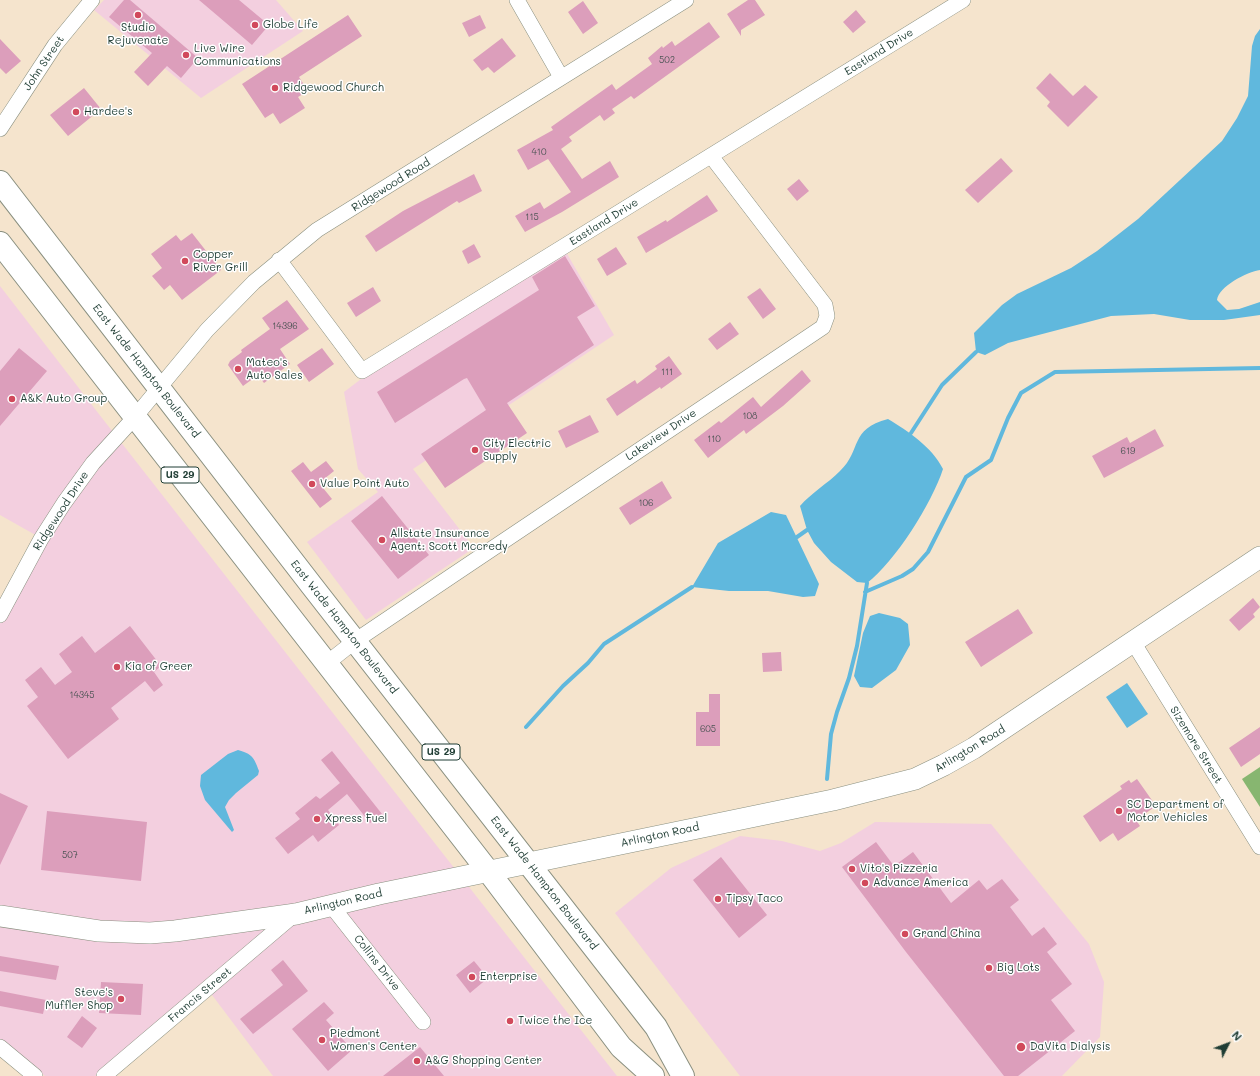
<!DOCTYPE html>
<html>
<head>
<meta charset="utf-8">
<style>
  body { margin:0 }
  #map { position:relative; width:1260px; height:1076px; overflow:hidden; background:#f5e4cd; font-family:Mali,sans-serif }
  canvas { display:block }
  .north { position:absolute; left:1208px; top:1024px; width:40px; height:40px; -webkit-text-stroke:3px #fff; paint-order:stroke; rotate:48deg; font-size:11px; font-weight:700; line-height:16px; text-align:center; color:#1f3d34 }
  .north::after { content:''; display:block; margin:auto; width:14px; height:18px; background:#1f3d34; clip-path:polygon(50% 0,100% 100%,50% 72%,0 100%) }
</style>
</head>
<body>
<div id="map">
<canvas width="1260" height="1076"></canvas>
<div class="north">N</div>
</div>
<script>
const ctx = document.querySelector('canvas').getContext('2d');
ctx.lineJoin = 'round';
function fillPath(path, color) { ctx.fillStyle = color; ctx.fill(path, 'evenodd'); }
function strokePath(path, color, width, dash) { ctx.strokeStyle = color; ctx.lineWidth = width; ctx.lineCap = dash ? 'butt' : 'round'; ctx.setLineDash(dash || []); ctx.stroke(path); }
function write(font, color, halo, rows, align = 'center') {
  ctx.font = font + ' Mali,sans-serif'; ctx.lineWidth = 3; ctx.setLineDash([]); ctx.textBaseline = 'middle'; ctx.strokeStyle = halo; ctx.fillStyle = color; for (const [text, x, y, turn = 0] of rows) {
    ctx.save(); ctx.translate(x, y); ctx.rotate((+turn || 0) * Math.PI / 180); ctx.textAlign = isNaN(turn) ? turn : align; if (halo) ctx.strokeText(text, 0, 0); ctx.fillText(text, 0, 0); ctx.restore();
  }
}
fillPath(new Path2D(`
  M 104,0 L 276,0 L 303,31 L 201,98 L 94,10 Z
  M 566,252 L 614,335 L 413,469 L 474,548 L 366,620 L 307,542 L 378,492 L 358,469 L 344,392 L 369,373 Z
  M 0,286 L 102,418 L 617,1076 L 273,1076 L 203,983 L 95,1076 L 45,1076 L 0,1039 L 0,613 L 39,537 L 0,515 Z
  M 875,822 L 991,824 L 1089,944 L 1104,982 L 1100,1037 L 1062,1076 L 740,1076 L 615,913 L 671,868 L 740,836 L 782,841 L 820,851 L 841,843 Z`), '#f3cfdf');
fillPath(new Path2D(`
  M 1260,767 L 1260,807 L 1242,779 Z`), '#87b670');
fillPath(new Path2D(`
  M 1260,29 L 1260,270 C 1247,272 1219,286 1217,300 L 1227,310 L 1239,309 L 1260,302 L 1260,315 L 1224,320 L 1190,320 L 1154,314 L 1111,316 L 1008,343 L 985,355 L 976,352 L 974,333 L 1002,305 L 1017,294 L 1071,268 L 1097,251 L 1138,219 L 1222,141 L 1237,118 L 1248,96 L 1252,46 L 1255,36 Z
  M 888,419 C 908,431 932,447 943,469 C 932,503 895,562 867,583 L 857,582 L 831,562 L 814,543 L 807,530 L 800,506 C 811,493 827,484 840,471 C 862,450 849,429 888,419 Z
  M 771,512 L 786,515 L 819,584 L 815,596 L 803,597 L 768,591 L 729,591 L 692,587 L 718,543 Z
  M 879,613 L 900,618 L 908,624 L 910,645 L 896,670 L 872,688 L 860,687 L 854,676 L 863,633 L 870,616 Z
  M 1127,683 L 1148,714 L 1127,728 L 1106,697 Z
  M 238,750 C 252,754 254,757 259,771 L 258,775 L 236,793 L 229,800 L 225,807 L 234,830 L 232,832 L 205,800 L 200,786 L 201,775 L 228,754 Z`), '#60b8dd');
strokePath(new Path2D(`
  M 911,433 L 942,385 L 976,352
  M 797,537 L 807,530
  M 865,592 L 902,576 L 913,569 L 928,552 L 966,477 L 991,460 L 1008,418 L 1021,393 L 1055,372 L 1260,368
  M 526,727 L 563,686 L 588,663 L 604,644 L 692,587
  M 827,779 L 831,734 L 837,712 L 849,678 L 857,646 L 867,583`), '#60b8dd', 4);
fillPath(new Path2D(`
  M 124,0 L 130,0 L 198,58 L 181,78 L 167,66 L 148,86 L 134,72 L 152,53 L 109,17 Z
  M 199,0 L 239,0 L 269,25 L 252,45 Z
  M 748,0 L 755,0 L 765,15 L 741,30 L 741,36 L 727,14 Z
  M 583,1 L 598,23 L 583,34 L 568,12 Z
  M 856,10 L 866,22 L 853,33 L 843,22 Z
  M 348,15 L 362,36 L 299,77 L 308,91 L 298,97 L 305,108 L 280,124 L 273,113 L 265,118 L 242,84 Z
  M 480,15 L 486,28 L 469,37 L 462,23 Z
  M 709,22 L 720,37 L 634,99 L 631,96 L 612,109 L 615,113 L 604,121 L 600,115 L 569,137 L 572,141 L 561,149 L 582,179 L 610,161 L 619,177 L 562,212 L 525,232 L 515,216 L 540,202 L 544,209 L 571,192 L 548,159 L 528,170 L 517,150 L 553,130 L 551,127 L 612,84 L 616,90 L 652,64 L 648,58 L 662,46 L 663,48 L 672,41 L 675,46 Z
  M 502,38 L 516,56 L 494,73 L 488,67 L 482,71 L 473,60 Z
  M 0,39 L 21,61 L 6,74 L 0,68 Z
  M 1050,73 L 1073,96 L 1085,85 L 1098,97 L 1068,127 L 1047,106 L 1050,102 L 1036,88 Z
  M 84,88 L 101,109 L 68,136 L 50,115 Z
  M 1001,158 L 1013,171 L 978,203 L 965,190 Z
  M 474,174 L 482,191 L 459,203 L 457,201 L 376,252 L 365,236 L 403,211 Z
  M 799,179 L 809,191 L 797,201 L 787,189 Z
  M 707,195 L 718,211 L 646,253 L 637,237 L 666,220 L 667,222 Z
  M 192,233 L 221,270 L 182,300 L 170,285 L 164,290 L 152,276 L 162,268 L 151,254 L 176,235 L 181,241 Z
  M 474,244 L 481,257 L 468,264 L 462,251 Z
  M 616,247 L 627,264 L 607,276 L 597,259 Z
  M 565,256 L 595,306 L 577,317 L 594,345 L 507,403 L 527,433 L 445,488 L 421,454 L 486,410 L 467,378 L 464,379 L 395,423 L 377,392 L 539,290 L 532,277 Z
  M 373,287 L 381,301 L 356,317 L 347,303 Z
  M 760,288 L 776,309 L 763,319 L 747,297 Z
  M 287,300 L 309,329 L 280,349 L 290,364 L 264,383 L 258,375 L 243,386 L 228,365 L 230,361 L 242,352 L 241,350 L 270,329 L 262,318 Z
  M 730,322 L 739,334 L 717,350 L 708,339 Z
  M 19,348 L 47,371 L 0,426 L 0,371 Z
  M 322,348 L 334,364 L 309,382 L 297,365 Z
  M 669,356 L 682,374 L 661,389 L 660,387 L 617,416 L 606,399 L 635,380 L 637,384 L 657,369 L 655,366 Z
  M 802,370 L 811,381 L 783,406 L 746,434 L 744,430 L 708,458 L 694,440 L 719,421 L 721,423 L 753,397 L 761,407 Z
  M 590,415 L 599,432 L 566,448 L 558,431 Z
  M 1155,429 L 1164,446 L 1104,478 L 1092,456 L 1127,437 L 1130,443 Z
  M 326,461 L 334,471 L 319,483 L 332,499 L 320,508 L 291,471 L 303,462 L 311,472 Z
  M 662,481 L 672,498 L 630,525 L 619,508 Z
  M 382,496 L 429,555 L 398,579 L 351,521 Z
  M 1253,598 L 1260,607 L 1253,614 L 1255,617 L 1239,631 L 1229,620 Z
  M 1018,609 L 1033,633 L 981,667 L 965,642 Z
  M 130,626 L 161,666 L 154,672 L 163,685 L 154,692 L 145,681 L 111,708 L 119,719 L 68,759 L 27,706 L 38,697 L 25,680 L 41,667 L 55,685 L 72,672 L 59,654 L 82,636 L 95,653 Z
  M 781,652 L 782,671 L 763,672 L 762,653 Z
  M 709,694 L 720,694 L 720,746 L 696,746 L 696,712 L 709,712 Z
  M 1260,727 L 1260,754 L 1241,767 L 1229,748 Z
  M 332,751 L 382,814 L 370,823 L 347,794 L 328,810 L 339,825 L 318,842 L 313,835 L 288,854 L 275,838 L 300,819 L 295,813 L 316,796 L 320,799 L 340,783 L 321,760 Z
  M 1137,779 L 1156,806 L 1136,820 L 1140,826 L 1118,841 L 1113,833 L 1100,842 L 1083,816 L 1122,789 L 1120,786 L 1129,780 L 1131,783 Z
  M 0,793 L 28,806 L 0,865 Z
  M 47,811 L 147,822 L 141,881 L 41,870 Z
  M 876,842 L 894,866 L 913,852 L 951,903 L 979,880 L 987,890 L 1002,879 L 1019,900 L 1010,907 L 1032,936 L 1044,927 L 1057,944 L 1047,952 L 1072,984 L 1051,1000 L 1075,1031 L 1018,1076 L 1004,1076 L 906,952 L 842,867 Z
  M 721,857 L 767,915 L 739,938 L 693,880 Z
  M 0,956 L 59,966 L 56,980 L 0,971 Z
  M 283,960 L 308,991 L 253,1034 L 240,1019 L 283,985 L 271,970 Z
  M 474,961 L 488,978 L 470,993 L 456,975 Z
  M 101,982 L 143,984 L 141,1015 L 99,1013 Z
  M 0,991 L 46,1000 L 43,1014 L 0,1006 Z
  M 324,1002 L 334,1013 L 326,1020 L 352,1050 L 328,1071 L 292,1029 Z
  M 82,1016 L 97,1028 L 82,1048 L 67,1037 Z
  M 420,1047 L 444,1076 L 383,1076 Z`), '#dc9ebb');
const minor = new Path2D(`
  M 517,0 L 561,77
  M 0,129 L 55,45 L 92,0
  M 279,260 L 362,371 L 963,0
  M 0,615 L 41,539 L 64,503 L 93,463 L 135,417 L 207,330 L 254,282 L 317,230 L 686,0
  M 1133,642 L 1260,847
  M 326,664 L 355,641 L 453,575 L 823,327 L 827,316 L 825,305 L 711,156
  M 330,904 L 423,1022
  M 0,1047 L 35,1076
  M 104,1076 L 295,914`);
const secondary = new Path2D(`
  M 0,916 L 99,931 L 150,933 L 175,931 L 296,914 L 379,894 L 833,800 L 915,779 L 944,765 L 974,748 L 1260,557`);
const primary = new Path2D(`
  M 0,182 L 312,586 L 656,1027 L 683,1076
  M 0,243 L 488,871 L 621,1047 L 653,1076`);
strokePath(minor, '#8a9080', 16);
strokePath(secondary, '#8a9080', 22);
strokePath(primary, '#8a9080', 24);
strokePath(minor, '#fff', 15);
strokePath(secondary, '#fff', 21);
strokePath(primary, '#fff', 22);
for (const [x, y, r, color] of [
  [138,15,4,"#d1495b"],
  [255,25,4,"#d1495b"],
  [186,55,4,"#d1495b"],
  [275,88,4,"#d1495b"],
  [76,112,4,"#d1495b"],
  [185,261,4,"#d1495b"],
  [238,369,4,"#d1495b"],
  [12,399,4,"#d1495b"],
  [475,450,4,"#d1495b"],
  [312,484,4,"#d1495b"],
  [382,540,4,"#d1495b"],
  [117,667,4,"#d1495b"],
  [1119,811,4,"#d1495b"],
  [317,819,4,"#d1495b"],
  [852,869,4,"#d1495b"],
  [865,883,4,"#d1495b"],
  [718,899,4,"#d1495b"],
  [905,934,4,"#d1495b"],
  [989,968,4,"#d1495b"],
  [472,977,4,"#d1495b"],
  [121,999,4,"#d1495b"],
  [510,1021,4,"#d1495b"],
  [322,1040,4,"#d1495b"],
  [1021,1047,5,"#d1495b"],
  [417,1061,4,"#d1495b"]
]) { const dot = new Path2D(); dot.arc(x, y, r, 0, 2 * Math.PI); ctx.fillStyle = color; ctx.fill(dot); strokePath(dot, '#fff', 1.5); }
write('9px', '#4e5556', null, [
  ["502",667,60],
  ["410",539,152],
  ["115",532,217],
  ["14396",285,326],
  ["111",667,372],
  ["108",750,416],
  ["110",714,439],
  ["619",1128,451],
  ["106",646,503],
  ["14345",82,695],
  ["605",708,729],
  ["507",70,855]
]);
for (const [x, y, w] of [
  [180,475,38],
  [441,752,38]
]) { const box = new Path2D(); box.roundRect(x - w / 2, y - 8, w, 16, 3); ctx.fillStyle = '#fff'; ctx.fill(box); strokePath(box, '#1f3d34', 1); }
write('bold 10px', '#1f3d34', null, [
  ["US 29",180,475],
  ["US 29",441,752]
]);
write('11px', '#1f3d34', '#fff', [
  ["Globe Life",263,25],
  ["Studio",138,28,"center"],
  ["Rejuvenate",138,41,"center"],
  ["Live Wire",194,49],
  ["Communications",194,62],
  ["Ridgewood Church",283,88],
  ["Hardee's",84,112],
  ["Copper",193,255],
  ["River Grill",193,268],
  ["Mateo's",246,363],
  ["Auto Sales",246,376],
  ["A&K Auto Group",20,399],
  ["City Electric",483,444],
  ["Supply",483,457],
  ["Value Point Auto",320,484],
  ["Allstate Insurance",390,534],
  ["Agent: Scott Mccredy",390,547],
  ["Kia of Greer",125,667],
  ["SC Department of",1127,805],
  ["Motor Vehicles",1127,818],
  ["Xpress Fuel",325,819],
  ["Vito's Pizzeria",860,869],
  ["Advance America",873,883],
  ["Tipsy Taco",726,899],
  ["Grand China",913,934],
  ["Big Lots",997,968],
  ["Enterprise",480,977],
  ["Steve's",113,993,"right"],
  ["Muffler Shop",113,1006,"right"],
  ["Twice the Ice",518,1021],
  ["Piedmont",330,1034],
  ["Women's Center",330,1047],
  ["DaVita Dialysis",1030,1047],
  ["A&G Shopping Center",425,1061]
], 'left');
write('11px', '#1f3d34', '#fff', [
  ["Eastland Drive",879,52,-32],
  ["John Street",44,63,-56],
  ["Ridgewood Road",391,185,-32],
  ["Eastland Drive",604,222,-32],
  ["East Wade Hampton Boulevard",146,371,52],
  ["Lakeview Drive",661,435,-34],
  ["Ridgewood Drive",61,511,-57],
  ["East Wade Hampton Boulevard",344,627,52],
  ["Sizemore Street",1196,745,58],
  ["Arlington Road",970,749,-31],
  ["Arlington Road",660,835,-12],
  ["East Wade Hampton Boulevard",544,883,52],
  ["Arlington Road",343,902,-13],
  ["Collins Drive",377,963,52],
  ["Francis Street",200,995,-40]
]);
</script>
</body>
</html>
